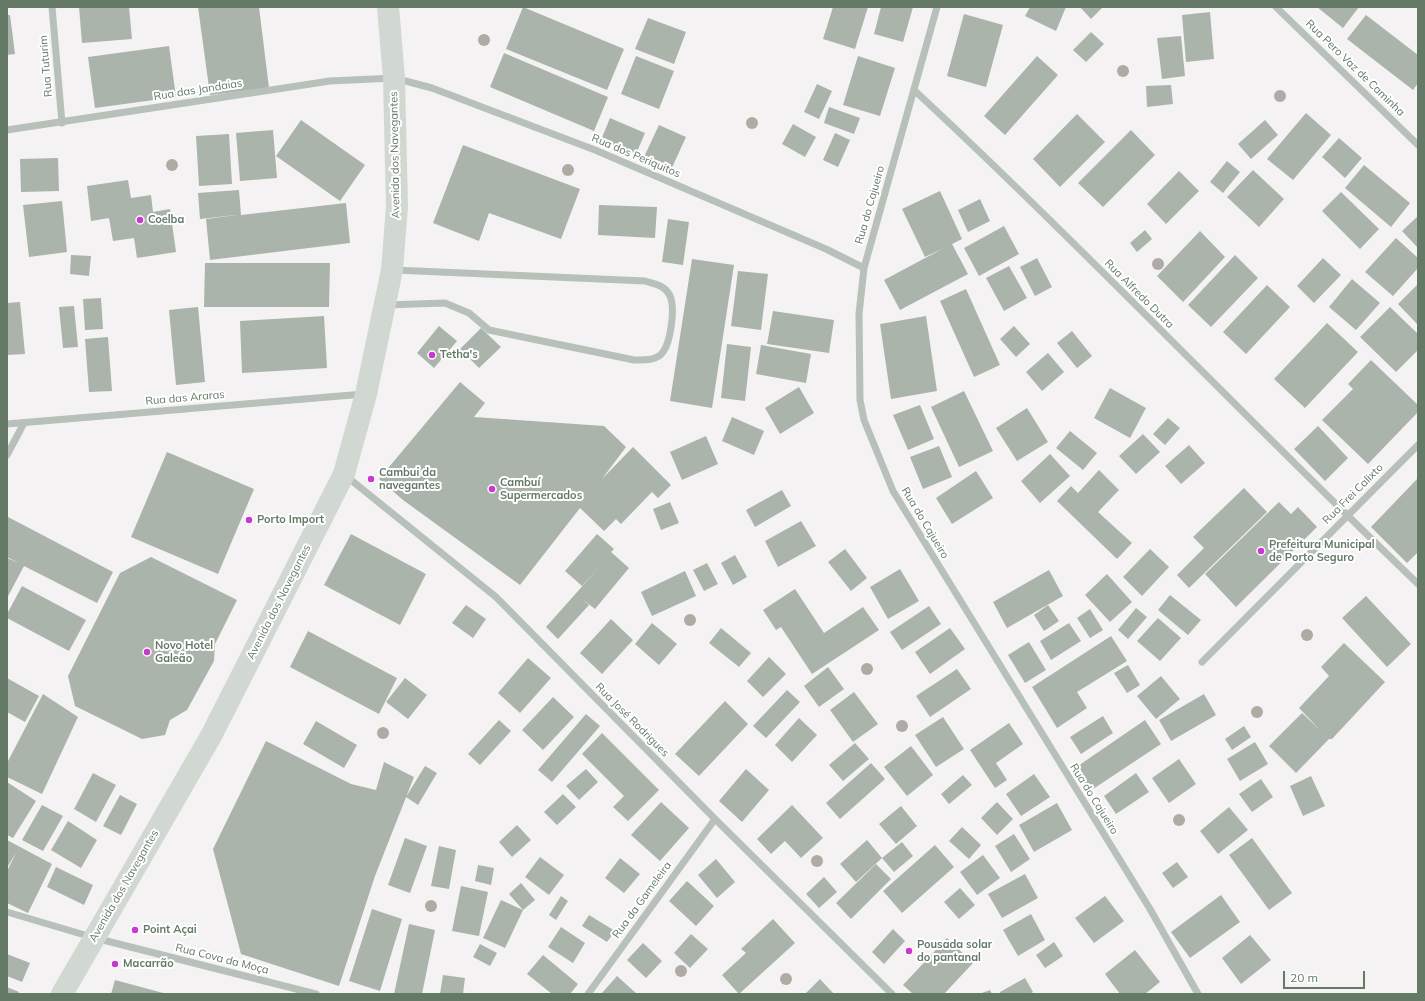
<!DOCTYPE html>
<html>
<head>
<meta charset="utf-8">
<style>
  body { margin:0 }
  #map { position:relative; width:1425px; height:1001px; overflow:hidden; background:#f5f2f3; font-family:Mulish,sans-serif }
  canvas { display:block }
  .frame { position:absolute; inset:0; border:8px solid #647a67; pointer-events:none }
  .scale { position:absolute; left:1283px; top:971px; width:82px; height:18px; box-sizing:border-box; border:2px solid #647a67; border-top:0; padding-left:5px; font-size:12px; line-height:14px; white-space:nowrap; color:#647a67; -webkit-text-stroke:3px #fff; paint-order:stroke }
</style>
</head>
<body>
<div id="map">
<canvas width="1425" height="1001"></canvas>
<div class="frame"></div>
<div class="scale">20 m</div>
</div>
<script>
const ctx = document.querySelector('canvas').getContext('2d');
ctx.lineJoin = 'round';
function fillPath(path, color) { ctx.fillStyle = color; ctx.fill(path, 'evenodd'); }
function strokePath(path, color, width, dash) { ctx.strokeStyle = color; ctx.lineWidth = width; ctx.lineCap = dash ? 'butt' : 'round'; ctx.setLineDash(dash || []); ctx.stroke(path); }
function write(font, color, halo, rows, align = 'center') {
  ctx.font = font + ' Mulish,sans-serif'; ctx.lineWidth = 4; ctx.setLineDash([]); ctx.textBaseline = 'middle'; ctx.strokeStyle = halo; ctx.fillStyle = color; for (const [text, x, y, turn = 0] of rows) {
    ctx.save(); ctx.translate(x, y); ctx.rotate((+turn || 0) * Math.PI / 180); ctx.textAlign = isNaN(turn) ? turn : align; if (halo) ctx.strokeText(text, 0, 0); ctx.fillText(text, 0, 0); ctx.restore();
  }
}
fillPath(new Path2D(`
  M 79,7 L 129,7 L 132,39 L 82,43 Z
  M 198,7 L 259,7 L 269,88 L 210,95 Z
  M 523,7 L 624,49 L 607,90 L 506,49 Z
  M 833,7 L 868,7 L 855,49 L 823,39 Z
  M 881,7 L 913,7 L 903,42 L 874,34 Z
  M 1030,7 L 1066,7 L 1056,31 L 1025,16 Z
  M 1080,7 L 1103,7 L 1091,19 Z
  M 1317,7 L 1359,7 L 1343,28 Z
  M 1210,12 L 1214,59 L 1186,62 L 1182,15 Z
  M 964,14 L 1003,25 L 986,87 L 947,76 Z
  M 7,15 L 10,15 L 15,54 L 7,55 Z
  M 1366,15 L 1418,55 L 1418,83 L 1413,90 L 1347,39 Z
  M 648,18 L 686,32 L 674,64 L 635,49 Z
  M 1091,32 L 1104,44 L 1086,62 L 1073,50 Z
  M 1181,36 L 1185,76 L 1162,79 L 1157,38 Z
  M 169,46 L 176,97 L 95,108 L 88,57 Z
  M 504,53 L 608,97 L 594,131 L 490,87 Z
  M 636,56 L 674,71 L 659,109 L 621,94 Z
  M 858,56 L 895,68 L 880,116 L 843,105 Z
  M 1037,56 L 1058,75 L 1005,135 L 984,116 Z
  M 817,84 L 832,91 L 819,119 L 804,112 Z
  M 1171,85 L 1173,104 L 1147,107 L 1146,86 Z
  M 829,107 L 860,118 L 854,134 L 824,123 Z
  M 1306,113 L 1331,135 L 1293,180 L 1267,159 Z
  M 1077,114 L 1105,142 L 1060,187 L 1033,159 Z
  M 610,118 L 645,133 L 636,154 L 601,140 Z
  M 301,120 L 365,165 L 340,201 L 276,156 Z
  M 1265,120 L 1278,135 L 1251,159 L 1238,144 Z
  M 793,124 L 816,137 L 805,157 L 782,144 Z
  M 659,125 L 686,137 L 670,172 L 643,159 Z
  M 273,130 L 277,178 L 240,181 L 236,133 Z
  M 1131,130 L 1155,155 L 1103,207 L 1078,183 Z
  M 835,133 L 850,140 L 838,167 L 823,160 Z
  M 229,134 L 232,184 L 199,186 L 196,136 Z
  M 1339,138 L 1362,158 L 1345,178 L 1322,157 Z
  M 463,145 L 580,189 L 561,239 L 489,213 L 479,241 L 433,223 Z
  M 58,158 L 59,191 L 21,192 L 20,159 Z
  M 1227,161 L 1240,172 L 1223,193 L 1210,182 Z
  M 1364,165 L 1410,203 L 1391,227 L 1345,188 Z
  M 1253,170 L 1284,199 L 1259,227 L 1227,197 Z
  M 1179,171 L 1199,191 L 1166,224 L 1147,204 Z
  M 128,180 L 131,198 L 151,195 L 153,212 L 170,209 L 176,252 L 137,258 L 134,238 L 113,241 L 109,218 L 91,221 L 87,186 Z
  M 239,190 L 241,215 L 346,203 L 350,243 L 210,260 L 206,219 L 236,215 L 200,219 L 198,193 Z
  M 940,191 L 962,239 L 952,244 L 968,274 L 900,310 L 884,280 L 944,248 L 925,257 L 902,209 Z
  M 1341,192 L 1379,229 L 1360,249 L 1322,211 Z
  M 980,199 L 990,221 L 968,232 L 958,210 Z
  M 62,201 L 67,252 L 29,257 L 23,205 Z
  M 599,205 L 657,207 L 655,238 L 598,235 Z
  M 1418,216 L 1418,248 L 1402,231 Z
  M 668,219 L 689,222 L 683,265 L 662,262 Z
  M 1004,226 L 1019,254 L 979,276 L 964,248 Z
  M 1145,230 L 1152,239 L 1137,252 L 1130,243 Z
  M 1200,231 L 1225,257 L 1183,302 L 1157,276 Z
  M 1396,238 L 1418,258 L 1418,268 L 1393,296 L 1365,272 Z
  M 71,255 L 91,256 L 89,276 L 70,274 Z
  M 1235,255 L 1258,278 L 1211,327 L 1188,305 Z
  M 1037,258 L 1052,287 L 1035,296 L 1020,267 Z
  M 1323,258 L 1341,275 L 1314,303 L 1297,286 Z
  M 692,259 L 734,265 L 712,408 L 670,401 Z
  M 205,263 L 330,263 L 329,307 L 204,307 Z
  M 1009,266 L 1027,298 L 1004,311 L 986,278 Z
  M 738,271 L 768,274 L 761,330 L 731,326 Z
  M 1352,279 L 1380,303 L 1356,330 L 1329,307 Z
  M 1418,284 L 1418,325 L 1398,304 Z
  M 1267,285 L 1290,307 L 1246,354 L 1223,332 Z
  M 966,289 L 1000,365 L 974,377 L 940,301 Z
  M 101,298 L 103,329 L 85,330 L 83,299 Z
  M 20,302 L 25,354 L 7,355 L 7,303 Z
  M 74,306 L 78,347 L 63,348 L 59,307 Z
  M 198,307 L 205,382 L 176,385 L 169,310 Z
  M 1390,307 L 1418,334 L 1418,350 L 1396,372 L 1360,337 Z
  M 773,311 L 834,320 L 829,353 L 767,344 Z
  M 324,316 L 327,368 L 242,373 L 240,321 Z
  M 926,316 L 937,391 L 891,399 L 880,324 Z
  M 1327,323 L 1358,352 L 1305,408 L 1274,379 Z
  M 439,326 L 457,341 L 434,368 L 417,353 Z
  M 1014,326 L 1030,344 L 1016,357 L 1000,339 Z
  M 481,328 L 501,347 L 479,368 L 460,349 Z
  M 1072,331 L 1092,356 L 1077,368 L 1057,343 Z
  M 108,337 L 112,391 L 89,392 L 85,339 Z
  M 727,344 L 751,347 L 745,401 L 721,398 Z
  M 761,345 L 811,354 L 806,383 L 756,374 Z
  M 1048,353 L 1064,372 L 1042,391 L 1026,372 Z
  M 1371,360 L 1418,405 L 1418,412 L 1368,464 L 1322,420 L 1353,389 L 1348,384 Z
  M 460,382 L 485,403 L 474,417 L 604,426 L 626,447 L 602,479 L 633,447 L 671,485 L 658,498 L 652,492 L 621,524 L 616,519 L 604,531 L 580,508 L 520,585 L 403,500 L 379,479 Z
  M 799,387 L 814,413 L 780,434 L 765,408 Z
  M 1110,388 L 1146,408 L 1130,438 L 1094,418 Z
  M 964,391 L 993,451 L 959,467 L 931,407 Z
  M 920,405 L 934,439 L 908,450 L 893,415 Z
  M 1027,408 L 1048,442 L 1017,461 L 996,428 Z
  M 732,417 L 764,431 L 754,455 L 722,441 Z
  M 1168,418 L 1180,428 L 1165,445 L 1153,434 Z
  M 1318,426 L 1348,458 L 1325,481 L 1294,449 Z
  M 1070,431 L 1097,453 L 1083,470 L 1056,448 Z
  M 1143,434 L 1160,452 L 1136,474 L 1119,456 Z
  M 706,436 L 718,464 L 682,480 L 670,452 Z
  M 1189,445 L 1205,463 L 1181,484 L 1165,466 Z
  M 939,446 L 952,477 L 923,489 L 910,457 Z
  M 167,452 L 254,489 L 218,574 L 131,537 Z
  M 1050,454 L 1070,476 L 1040,503 L 1021,481 Z
  M 1099,470 L 1119,490 L 1098,512 L 1132,543 L 1117,559 L 1057,501 L 1071,486 L 1078,493 Z
  M 976,471 L 993,498 L 952,524 L 936,498 Z
  M 1418,478 L 1418,552 L 1407,563 L 1371,527 Z
  M 1244,488 L 1267,512 L 1189,588 L 1177,575 L 1204,548 L 1193,537 Z
  M 782,490 L 791,506 L 755,527 L 746,510 Z
  M 670,502 L 679,523 L 661,530 L 653,509 Z
  M 1279,502 L 1291,514 L 1298,507 L 1317,527 L 1236,607 L 1205,574 Z
  M 8,517 L 113,572 L 97,603 L 24,566 L 7,598 L 7,558 L 19,563 L 7,557 Z
  M 801,521 L 816,546 L 778,567 L 765,541 Z
  M 351,534 L 426,574 L 400,625 L 324,585 Z
  M 597,534 L 614,549 L 611,552 L 629,568 L 595,609 L 582,599 L 589,605 L 558,639 L 546,627 L 602,564 L 582,586 L 565,571 Z
  M 845,549 L 867,578 L 851,591 L 828,562 Z
  M 1150,549 L 1169,567 L 1142,596 L 1123,577 Z
  M 735,555 L 747,577 L 733,585 L 721,563 Z
  M 151,557 L 237,600 L 215,644 L 214,661 L 187,710 L 170,720 L 165,735 L 142,739 L 75,706 L 68,676 L 120,573 Z
  M 707,563 L 718,584 L 704,591 L 693,570 Z
  M 900,569 L 919,601 L 888,619 L 870,587 Z
  M 1049,570 L 1063,596 L 1007,628 L 993,602 Z
  M 685,571 L 696,596 L 652,616 L 641,592 Z
  M 1107,574 L 1132,602 L 1110,622 L 1085,595 Z
  M 22,586 L 86,620 L 69,651 L 7,618 L 7,614 Z
  M 795,589 L 824,633 L 863,607 L 879,630 L 812,674 L 781,627 L 776,630 L 763,610 Z
  M 1170,595 L 1201,620 L 1188,635 L 1158,610 Z
  M 1366,596 L 1411,644 L 1387,667 L 1342,618 Z
  M 466,605 L 486,619 L 473,638 L 452,623 Z
  M 1048,605 L 1059,621 L 1044,631 L 1034,615 Z
  M 929,606 L 941,624 L 902,650 L 890,632 Z
  M 1136,608 L 1147,617 L 1128,639 L 1118,630 Z
  M 1090,609 L 1103,630 L 1090,638 L 1077,618 Z
  M 1158,618 L 1181,638 L 1160,661 L 1137,641 Z
  M 611,619 L 633,640 L 602,674 L 580,653 Z
  M 652,623 L 677,644 L 659,665 L 635,644 Z
  M 1069,623 L 1081,641 L 1051,660 L 1040,641 Z
  M 721,628 L 751,653 L 739,667 L 709,643 Z
  M 950,628 L 965,649 L 930,674 L 915,652 Z
  M 308,631 L 397,678 L 379,714 L 290,667 Z
  M 1111,636 L 1127,661 L 1077,692 L 1087,708 L 1057,728 L 1032,687 Z
  M 1029,642 L 1046,670 L 1025,683 L 1008,655 Z
  M 1344,643 L 1385,682 L 1332,739 L 1329,739 L 1296,773 L 1269,746 L 1302,713 L 1320,730 L 1299,708 L 1329,676 L 1321,667 Z
  M 769,657 L 786,674 L 763,697 L 747,681 Z
  M 528,658 L 551,678 L 520,713 L 498,693 Z
  M 1128,665 L 1140,685 L 1127,693 L 1114,673 Z
  M 828,667 L 844,689 L 819,707 L 804,686 Z
  M 957,669 L 971,689 L 930,717 L 916,696 Z
  M 1161,676 L 1180,699 L 1156,719 L 1137,696 Z
  M 7,678 L 39,696 L 25,722 L 7,712 Z
  M 405,678 L 427,695 L 408,719 L 386,702 Z
  M 787,690 L 800,702 L 766,738 L 753,726 Z
  M 854,692 L 878,724 L 853,742 L 830,710 Z
  M 43,694 L 78,717 L 42,794 L 7,777 L 7,763 Z
  M 1204,694 L 1216,715 L 1171,741 L 1159,720 Z
  M 553,697 L 574,717 L 543,750 L 522,730 Z
  M 725,701 L 748,724 L 699,776 L 675,754 Z
  M 586,714 L 600,726 L 552,782 L 538,770 Z
  M 1103,716 L 1113,733 L 1081,754 L 1070,737 Z
  M 943,717 L 964,749 L 936,767 L 915,735 Z
  M 799,718 L 817,735 L 792,762 L 775,745 Z
  M 499,720 L 511,731 L 480,765 L 468,754 Z
  M 1145,720 L 1161,744 L 1090,791 L 1075,768 Z
  M 316,721 L 357,745 L 344,768 L 303,744 Z
  M 1009,723 L 1023,744 L 996,763 L 1007,780 L 995,788 L 970,750 Z
  M 1244,726 L 1251,737 L 1232,750 L 1225,739 Z
  M 602,733 L 659,790 L 628,821 L 613,807 L 624,796 L 582,754 Z
  M 266,741 L 351,784 L 376,790 L 384,762 L 414,777 L 375,876 L 339,986 L 241,954 L 213,849 Z
  M 1255,742 L 1268,764 L 1240,781 L 1227,759 Z
  M 855,743 L 869,759 L 843,781 L 829,765 Z
  M 911,746 L 933,775 L 907,796 L 884,767 Z
  M 1179,759 L 1196,784 L 1169,803 L 1152,778 Z
  M 871,763 L 885,779 L 840,819 L 826,803 Z
  M 425,766 L 437,773 L 418,805 L 406,797 Z
  M 586,769 L 598,782 L 579,800 L 566,786 Z
  M 746,769 L 769,790 L 742,822 L 719,801 Z
  M 93,773 L 116,785 L 96,822 L 74,809 Z
  M 1136,773 L 1149,792 L 1116,814 L 1104,796 Z
  M 1034,774 L 1050,797 L 1021,816 L 1006,794 Z
  M 963,775 L 972,785 L 949,804 L 941,794 Z
  M 1311,776 L 1325,806 L 1303,816 L 1290,786 Z
  M 1261,779 L 1273,797 L 1252,812 L 1239,794 Z
  M 7,782 L 36,801 L 13,838 L 7,835 Z
  M 563,794 L 576,807 L 557,825 L 544,812 Z
  M 120,795 L 137,804 L 121,835 L 103,826 Z
  M 661,802 L 689,828 L 660,861 L 631,835 Z
  M 997,802 L 1013,819 L 997,835 L 981,818 Z
  M 1057,803 L 1072,830 L 1034,852 L 1019,825 Z
  M 42,805 L 63,816 L 43,851 L 22,840 Z
  M 792,805 L 823,838 L 801,858 L 785,841 L 771,854 L 757,839 Z
  M 901,806 L 917,826 L 896,844 L 879,824 Z
  M 1229,807 L 1248,830 L 1218,854 L 1200,831 Z
  M 68,821 L 97,840 L 81,868 L 51,850 Z
  M 517,825 L 531,840 L 512,857 L 499,842 Z
  M 962,827 L 981,845 L 969,859 L 949,841 Z
  M 1014,834 L 1030,859 L 1011,872 L 995,846 Z
  M 405,838 L 427,846 L 410,893 L 388,885 Z
  M 1252,838 L 1292,893 L 1269,910 L 1229,855 Z
  M 7,840 L 52,864 L 28,913 L 7,903 L 7,871 L 16,853 L 8,866 L 7,865 Z
  M 867,840 L 882,858 L 856,882 L 840,864 Z
  M 902,842 L 913,856 L 894,872 L 882,858 Z
  M 935,845 L 954,867 L 902,913 L 883,891 Z
  M 439,846 L 456,850 L 449,889 L 431,886 Z
  M 983,855 L 1000,878 L 977,895 L 960,872 Z
  M 540,857 L 564,875 L 549,895 L 525,877 Z
  M 620,858 L 640,874 L 624,893 L 605,878 Z
  M 716,859 L 735,882 L 717,898 L 698,875 Z
  M 1177,862 L 1188,877 L 1173,888 L 1162,873 Z
  M 876,864 L 891,879 L 851,919 L 836,903 Z
  M 478,865 L 494,868 L 491,885 L 475,881 Z
  M 56,867 L 93,885 L 84,905 L 47,887 Z
  M 1025,874 L 1038,898 L 1002,918 L 988,894 Z
  M 824,877 L 837,892 L 819,908 L 806,894 Z
  M 687,881 L 714,906 L 696,926 L 669,901 Z
  M 521,883 L 535,900 L 523,910 L 509,894 Z
  M 461,886 L 488,892 L 479,936 L 452,931 Z
  M 960,888 L 975,905 L 959,919 L 944,902 Z
  M 1221,895 L 1240,922 L 1190,958 L 1171,932 Z
  M 561,896 L 568,901 L 556,920 L 549,915 Z
  M 1105,896 L 1124,921 L 1094,943 L 1075,918 Z
  M 501,900 L 523,910 L 505,948 L 483,938 Z
  M 372,909 L 402,919 L 380,991 L 349,981 Z
  M 1031,914 L 1045,940 L 1018,956 L 1003,930 Z
  M 589,915 L 615,931 L 607,942 L 582,926 Z
  M 773,919 L 795,943 L 739,994 L 722,975 L 746,953 L 741,949 Z
  M 409,924 L 435,930 L 422,994 L 394,994 Z
  M 561,927 L 585,943 L 573,963 L 548,947 Z
  M 893,929 L 905,941 L 884,964 L 872,952 Z
  M 691,934 L 708,949 L 690,968 L 674,953 Z
  M 1250,935 L 1271,960 L 1241,984 L 1222,958 Z
  M 947,938 L 973,963 L 944,994 L 913,994 L 903,985 Z
  M 1054,942 L 1063,956 L 1045,968 L 1036,955 Z
  M 643,943 L 662,961 L 646,978 L 627,960 Z
  M 480,944 L 497,953 L 490,966 L 473,957 Z
  M 1135,950 L 1160,982 L 1145,994 L 1120,994 L 1105,974 Z
  M 7,954 L 30,963 L 22,982 L 7,976 Z
  M 543,955 L 578,984 L 570,994 L 552,994 L 527,974 Z
  M 443,975 L 465,978 L 463,994 L 440,994 Z
  M 617,976 L 637,994 L 601,994 Z
  M 1025,978 L 1033,992 L 1030,994 L 1001,994 L 1000,992 Z
  M 820,979 L 834,994 L 805,994 Z
  M 115,980 L 167,994 L 111,994 Z
  M 7,987 L 19,992 L 18,994 L 7,994 Z
  M 990,990 L 992,994 L 979,994 Z`), '#aab4ab');
strokePath(new Path2D(`
  M 52,7 L 62,123
  M 937,7 L 864,268 L 859,314 L 860,400 L 864,420 L 893,491 L 1150,909 L 1198,994
  M 1276,7 L 1418,145
  M 914,90 C 1086,250 1248,421 1418,584
  M 7,130 L 330,81 L 394,78 L 432,88 L 595,150 L 826,249 L 864,268
  M 386,305 L 445,303 L 469,313 L 489,330 L 634,360 C 643,360 657,361 663,352 C 671,341 676,305 669,294 C 664,285 654,284 645,281 L 394,270
  M 7,424 L 364,394
  M 7,455 L 24,423
  M 346,476 L 496,597 L 715,819 L 892,994
  M 1202,662 L 1418,445
  M 7,912 L 95,938 L 316,994
  M 588,994 L 715,819`), '#b8c0ba', 7);
strokePath(new Path2D(`
  M 62,994 L 211,736 L 344,474 L 366,394 L 392,270 L 397,206 L 394,78 L 388,7`), '#d1d8d2', 22);
ctx.fillStyle = '#b0aaa5';
for (const [x, y] of [
  [484,40],
  [1123,71],
  [1280,96],
  [752,123],
  [172,165],
  [568,170],
  [1158,264],
  [690,620],
  [1307,635],
  [867,669],
  [1257,712],
  [902,726],
  [383,733],
  [1179,820],
  [817,861],
  [431,906],
  [681,971],
  [786,979]
]) { ctx.beginPath(); ctx.arc(x, y, 6, 0, 2 * Math.PI); ctx.fill(); }
for (const [x, y, r, color] of [
  [140,220,4,"#c938d0"],
  [432,355,4,"#c938d0"],
  [371,479,4,"#c938d0"],
  [492,489,4,"#c938d0"],
  [249,520,4,"#c938d0"],
  [1261,551,4,"#c938d0"],
  [147,652,4,"#c938d0"],
  [135,930,4,"#c938d0"],
  [909,951,4,"#c938d0"],
  [115,964,4,"#c938d0"]
]) { const dot = new Path2D(); dot.arc(x, y, r, 0, 2 * Math.PI); ctx.fillStyle = color; ctx.fill(dot); strokePath(dot, '#fff', 1.5); }
write('11px', '#647a67', '#fff', [
  ["Rua Tuturim",46,66,-95],
  ["Rua Pero Vaz de Caminha",1355,68,44],
  ["Rua das Jandaias",198,90,-9],
  ["Avenida dos Navegantes",395,155,-91],
  ["Rua dos Periquitos",636,156,23],
  ["Rua do Cajueiro",870,205,-74],
  ["Rua Alfredo Dutra",1139,294,45],
  ["Rua das Araras",185,398,-5],
  ["Rua Frei Calixto",1353,494,-45],
  ["Rua do Cajueiro",925,523,59],
  ["Avenida dos Navegantes",279,602,-63],
  ["Rua José Rodrigues",632,720,45],
  ["Rua do Cajueiro",1094,799,58],
  ["Avenida dos Navegantes",124,886,-60],
  ["Rua da Gameleira",642,900,-54],
  ["Rua Cova da Moça",222,959,14]
]);
write('bold 11px', '#647a67', '#fff', [
  ["Coelba",148,220],
  ["Tetha's",440,355],
  ["Cambui da",379,473],
  ["navegantes",379,486],
  ["Cambuí",500,483],
  ["Supermercados",500,496],
  ["Porto Import",257,520],
  ["Prefeitura Municipal",1269,545],
  ["de Porto Seguro",1269,558],
  ["Novo Hotel",155,646],
  ["Galeão",155,659],
  ["Point Açai",143,930],
  ["Pousada solar",917,945],
  ["do pantanal",917,958],
  ["Macarrão",123,964]
], 'left');
</script>
</body>
</html>
